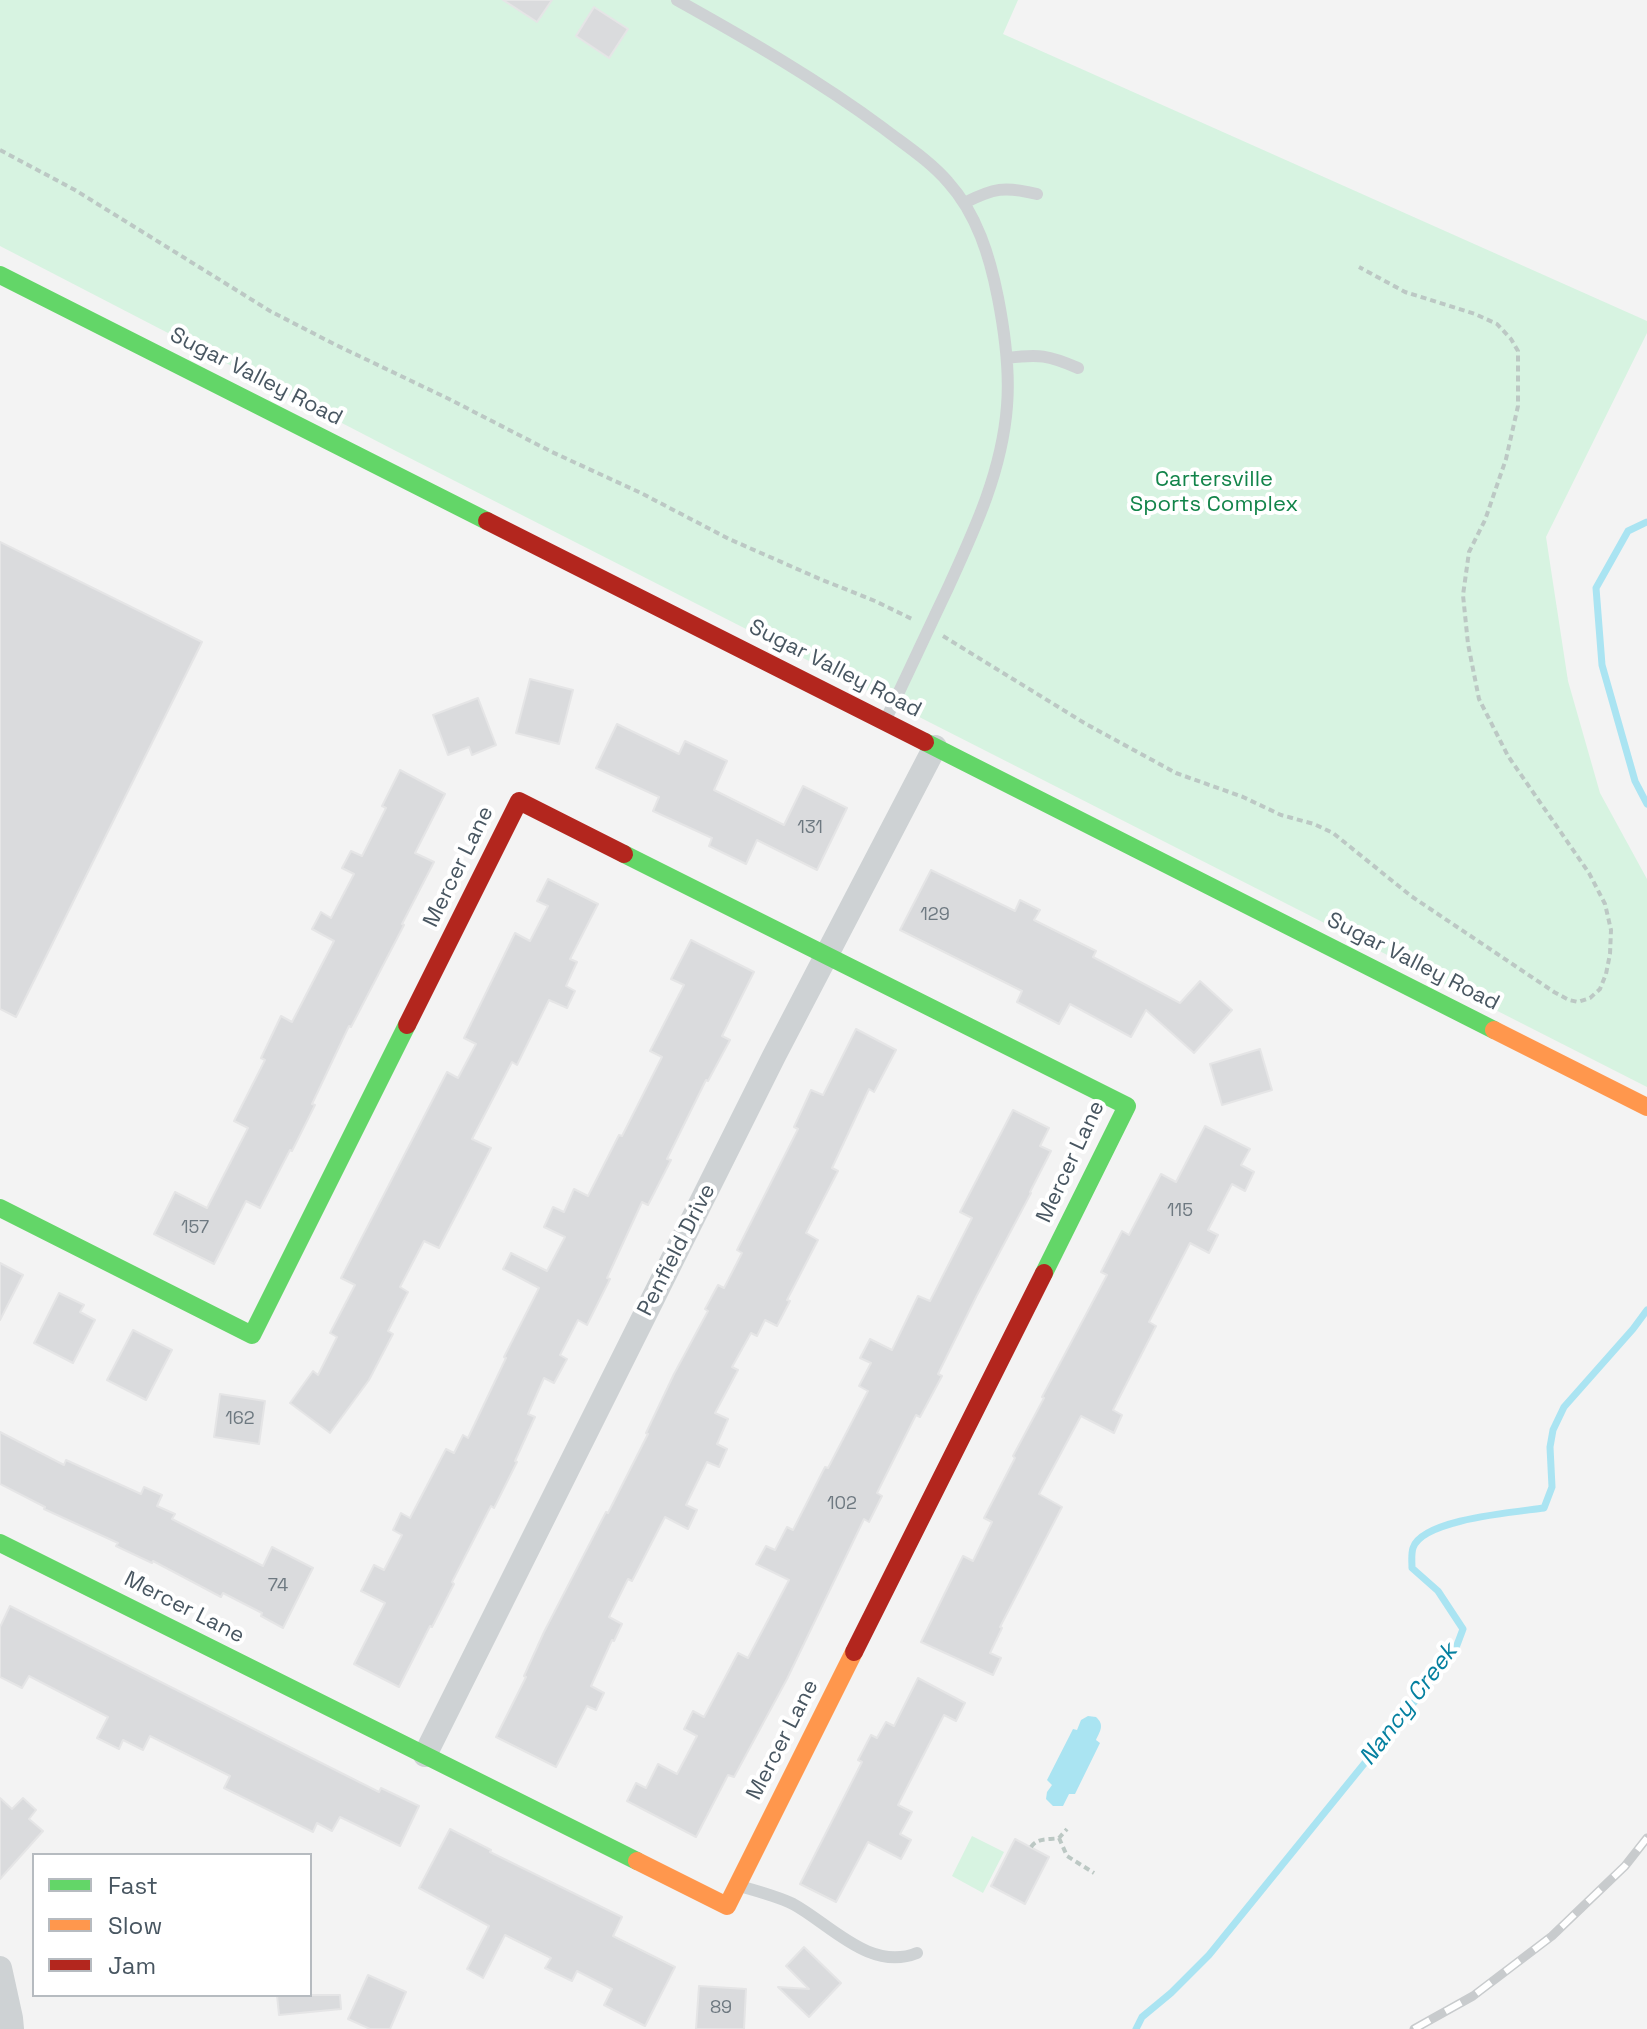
<!DOCTYPE html>
<html>
<head>
<meta charset="utf-8">
<style>
  body { margin:0 }
  #map { position:relative; width:1647px; height:2029px; overflow:hidden; background:#f3f3f3; font-family:"Space Grotesk",sans-serif }
  canvas { display:block }
  .legend { position:absolute; left:32px; top:1853px; width:280px; height:144px; box-sizing:border-box; background:#fff; border:2px solid #b6bbc0; margin:0; padding:10px 14px; list-style:none; font-size:24px; color:#485661 }
  .legend li { display:flex; align-items:center; gap:16px; height:40px }
  .legend b { width:40px; border:2px solid #b6bbc0 }
</style>
</head>
<body>
<div id="map">
<canvas width="1647" height="2029"></canvas>
<ul class="legend">
<li><b style="height:10px;background:#63d668"></b>Fast</li>
<li><b style="height:10px;background:#ff974d"></b>Slow</li>
<li><b style="height:10px;background:#b3261e"></b>Jam</li>
</ul>
</div>
<script>
const ctx = document.querySelector('canvas').getContext('2d');
ctx.lineJoin = 'round';
function fillPath(path, color) { ctx.fillStyle = color; ctx.fill(path, 'evenodd'); }
function strokePath(path, color, width, dash) { ctx.strokeStyle = color; ctx.lineWidth = width; ctx.lineCap = dash ? 'butt' : 'round'; ctx.setLineDash(dash || []); ctx.stroke(path); }
function write(font, color, halo, rows, align = 'center') {
  ctx.font = font + ' "Space Grotesk",sans-serif'; ctx.lineWidth = 8; ctx.setLineDash([]); ctx.textBaseline = 'middle'; ctx.strokeStyle = halo; ctx.fillStyle = color; for (const [text, x, y, turn = 0] of rows) {
    ctx.save(); ctx.translate(x, y); ctx.rotate((+turn || 0) * Math.PI / 180); ctx.textAlign = isNaN(turn) ? turn : align; if (halo) ctx.strokeText(text, 0, 0); ctx.fillText(text, 0, 0); ctx.restore();
  }
}
fillPath(new Path2D(`
  M 0,0 L 1018,0 L 1003,34 L 1647,321 L 1647,333 L 1546,537 L 1568,681 L 1600,793 L 1647,879 L 1647,1087 L 394,450 L 0,246 Z
  M 972,1836 L 1004,1852 L 983,1893 L 952,1876 Z`), '#d7f3e1');
fillPath(new Path2D(`
  M 1088,1716 L 1096,1717 C 1105,1725 1100,1731 1096,1740 L 1100,1743 L 1075,1794 L 1069,1794 L 1063,1806 L 1053,1806 L 1046,1799 L 1047,1792 L 1052,1785 L 1047,1780 L 1073,1729 L 1077,1730 L 1081,1720 Z`), '#aae4f2');
strokePath(new Path2D(`
  M 1647,522 L 1628,531 L 1596,588 L 1602,665 L 1635,781 L 1647,804
  M 1136,2029 L 1142,2017 L 1171,1993 L 1209,1955 L 1454,1653 L 1463,1629 L 1438,1591 L 1412,1568 C 1412,1562 1411,1554 1413,1548 C 1422,1519 1517,1512 1544,1508 L 1552,1487 L 1550,1447 L 1553,1430 L 1564,1407 L 1633,1329 L 1647,1310`), '#aae4f2', 7);
const building = new Path2D(`
  M 503,0 L 552,0 L 537,22 Z
  M 594,7 L 628,29 L 609,58 L 576,36 Z
  M 0,542 L 202,642 L 16,1017 L 0,1009 Z
  M 530,679 L 573,690 L 559,744 L 516,733 Z
  M 478,698 L 496,745 L 472,755 L 469,747 L 448,755 L 433,715 Z
  M 617,724 L 679,754 L 685,741 L 727,761 L 714,790 L 784,825 L 803,786 L 847,808 L 817,870 L 757,840 L 746,864 L 709,846 L 712,838 L 653,811 L 659,797 L 596,768 Z
  M 400,770 L 445,794 L 415,853 L 434,862 L 402,924 L 404,925 L 351,1027 L 349,1026 L 312,1104 L 315,1105 L 292,1151 L 290,1150 L 260,1208 L 246,1201 L 214,1264 L 154,1234 L 175,1192 L 207,1208 L 248,1128 L 234,1121 L 265,1060 L 261,1058 L 281,1016 L 292,1022 L 334,941 L 312,929 L 321,912 L 331,918 L 354,874 L 342,868 L 351,851 L 362,856 L 386,808 L 382,806 Z
  M 931,870 L 1015,911 L 1020,900 L 1040,910 L 1034,920 L 1096,951 L 1093,957 L 1180,1003 L 1200,981 L 1232,1010 L 1194,1053 L 1146,1010 L 1131,1037 L 1070,1004 L 1059,1024 L 1017,1002 L 1022,991 L 900,930 Z
  M 548,879 L 598,904 L 570,959 L 577,962 L 566,986 L 575,991 L 567,1008 L 549,1000 L 517,1065 L 512,1062 L 472,1139 L 491,1148 L 439,1248 L 424,1241 L 400,1287 L 408,1292 L 388,1331 L 393,1334 L 369,1380 L 330,1433 L 290,1403 L 313,1371 L 318,1375 L 337,1337 L 330,1333 L 355,1285 L 341,1278 L 447,1072 L 458,1078 L 476,1044 L 464,1038 L 515,933 L 530,941 L 548,906 L 537,901 Z
  M 691,940 L 754,972 L 722,1036 L 730,1040 L 708,1081 L 706,1080 L 667,1159 L 671,1160 L 648,1205 L 642,1202 L 607,1278 L 610,1279 L 587,1325 L 578,1320 L 560,1355 L 567,1359 L 554,1383 L 544,1378 L 528,1414 L 535,1417 L 515,1461 L 517,1462 L 494,1508 L 491,1506 L 452,1582 L 454,1584 L 432,1627 L 430,1626 L 399,1687 L 354,1664 L 385,1603 L 361,1591 L 374,1565 L 384,1570 L 402,1535 L 393,1530 L 401,1513 L 410,1518 L 446,1449 L 454,1453 L 463,1435 L 468,1438 L 506,1358 L 504,1357 L 539,1288 L 503,1269 L 511,1253 L 547,1271 L 565,1237 L 544,1227 L 553,1207 L 564,1212 L 574,1189 L 588,1196 L 619,1135 L 622,1136 L 662,1057 L 650,1051 L 684,985 L 671,979 Z
  M 856,1029 L 896,1050 L 874,1092 L 869,1089 L 832,1168 L 838,1171 L 806,1233 L 818,1240 L 787,1300 L 790,1301 L 777,1326 L 765,1320 L 757,1336 L 751,1333 L 732,1367 L 738,1370 L 715,1413 L 728,1419 L 717,1444 L 727,1449 L 719,1467 L 707,1462 L 686,1505 L 697,1510 L 688,1529 L 665,1517 L 632,1581 L 628,1579 L 609,1617 L 622,1624 L 614,1641 L 612,1640 L 591,1686 L 604,1693 L 596,1710 L 587,1706 L 556,1767 L 496,1737 L 526,1677 L 524,1676 L 544,1632 L 606,1512 L 608,1513 L 648,1434 L 646,1433 L 674,1374 L 708,1311 L 705,1309 L 718,1285 L 724,1288 L 742,1253 L 737,1250 L 798,1129 L 794,1127 L 811,1090 L 823,1095 Z
  M 1260,1049 L 1272,1090 L 1222,1105 L 1210,1064 Z
  M 1013,1110 L 1049,1128 L 1040,1146 L 1051,1151 L 1030,1192 L 1031,1193 L 977,1295 L 938,1374 L 942,1376 L 920,1417 L 916,1415 L 877,1493 L 882,1496 L 869,1522 L 864,1519 L 787,1679 L 734,1777 L 728,1775 L 696,1837 L 627,1801 L 636,1783 L 646,1788 L 658,1764 L 677,1774 L 697,1736 L 684,1729 L 693,1711 L 704,1717 L 738,1653 L 748,1658 L 789,1580 L 756,1564 L 766,1546 L 775,1550 L 787,1527 L 793,1530 L 825,1467 L 828,1468 L 868,1391 L 859,1386 L 871,1363 L 860,1358 L 870,1339 L 892,1350 L 918,1296 L 930,1301 L 972,1218 L 960,1212 Z
  M 1205,1126 L 1250,1149 L 1241,1165 L 1254,1172 L 1245,1191 L 1232,1184 L 1208,1230 L 1218,1235 L 1209,1253 L 1190,1243 L 1149,1322 L 1156,1326 L 1113,1410 L 1122,1415 L 1114,1433 L 1081,1416 L 1039,1494 L 1062,1507 L 1000,1627 L 1002,1628 L 990,1653 L 1001,1658 L 993,1675 L 921,1642 L 963,1556 L 973,1561 L 992,1522 L 984,1518 L 1015,1458 L 1013,1456 L 1044,1398 L 1042,1397 L 1107,1275 L 1101,1272 L 1122,1231 L 1129,1235 L 1161,1174 L 1176,1182 Z
  M 0,1263 L 23,1275 L 0,1320 Z
  M 59,1293 L 84,1305 L 80,1312 L 95,1320 L 73,1363 L 34,1343 Z
  M 133,1330 L 172,1350 L 146,1400 L 107,1380 Z
  M 220,1394 L 265,1401 L 259,1444 L 214,1437 Z
  M 0,1432 L 64,1465 L 66,1460 L 141,1494 L 144,1487 L 162,1495 L 157,1506 L 175,1514 L 172,1519 L 263,1566 L 272,1547 L 313,1568 L 283,1628 L 261,1616 L 262,1613 L 223,1593 L 221,1597 L 153,1561 L 152,1563 L 116,1546 L 118,1543 L 44,1509 L 45,1507 L 0,1484 Z
  M 10,1606 L 379,1792 L 381,1788 L 419,1806 L 400,1846 L 340,1817 L 332,1831 L 317,1823 L 313,1832 L 224,1788 L 230,1776 L 150,1736 L 143,1750 L 123,1740 L 119,1749 L 97,1738 L 108,1717 L 29,1676 L 22,1688 L 0,1677 L 0,1627 Z
  M 918,1678 L 965,1703 L 956,1721 L 944,1715 L 898,1805 L 912,1812 L 900,1834 L 911,1840 L 901,1859 L 868,1842 L 836,1902 L 800,1884 L 862,1762 L 858,1760 L 871,1735 L 877,1738 L 886,1722 L 894,1726 Z
  M 0,1798 L 12,1809 L 23,1798 L 36,1810 L 29,1819 L 43,1831 L 0,1879 Z
  M 450,1829 L 491,1850 L 490,1852 L 622,1917 L 613,1936 L 675,1967 L 645,2026 L 604,2005 L 612,1989 L 577,1971 L 572,1981 L 545,1968 L 551,1958 L 505,1935 L 483,1978 L 467,1969 L 489,1926 L 419,1888 Z
  M 1015,1839 L 1049,1857 L 1025,1904 L 991,1886 Z
  M 804,1947 L 841,1983 L 809,2017 L 778,1987 L 809,1989 L 786,1966 Z
  M 368,1975 L 406,1992 L 390,2029 L 370,2029 L 348,2019 Z
  M 699,1986 L 746,1989 L 744,2029 L 696,2029 Z
  M 277,1995 L 340,1995 L 341,2009 L 279,2015 Z`);
fillPath(building, '#dadbdd');
strokePath(building, '#e5e5e6', 2);
strokePath(new Path2D(`
  M 0,150 L 75,190 L 270,311 L 336,345 L 449,399 L 552,452 L 641,493 L 729,539 L 820,579 L 875,601 L 914,620
  M 943,636 L 1086,724 L 1176,773 L 1243,797 L 1281,815 L 1314,824 L 1333,833 L 1411,896 L 1554,992 L 1569,1000 L 1578,1002 L 1590,998 L 1600,989 L 1606,974 L 1610,954 L 1611,930 L 1605,904 L 1589,873 L 1508,756 L 1479,699 L 1468,644 L 1463,595 L 1469,552 L 1485,520 L 1506,459 L 1518,406 L 1518,351 L 1511,339 L 1497,324 L 1475,314 L 1405,292 L 1359,267
  M 1059,1838 L 1067,1856 L 1094,1873
  M 1031,1847 C 1038,1837 1049,1840 1059,1838 L 1067,1829`), '#bcc8c4', 4, [6, 4]);
strokePath(new Path2D(`
  M 677,0 C 747,39 818,80 883,128 C 905,145 930,161 948,182 C 977,214 990,257 998,298 C 1005,334 1010,370 1007,406 C 1002,472 974,531 947,590 C 926,634 906,678 885,721
  M 964,203 C 994,188 1004,186 1037,194
  M 1007,358 C 1039,354 1048,355 1078,368
  M 739,1886 C 757,1891 776,1896 793,1904 C 830,1924 870,1972 917,1953`), '#ced2d4', 12);
strokePath(new Path2D(`
  M 425,1755 L 774,1056 L 935,747
  M 0,1968 L 11,2018 L 12,2029`), '#ced2d4', 24);
strokePath(new Path2D(`
  M 0,275 L 487,521
  M 925,742 L 1494,1030
  M 624,854 L 1127,1106 L 1044,1273
  M 0,1208 L 252,1335 L 407,1025
  M 0,1543 L 637,1861`), '#63d668', 18);
strokePath(new Path2D(`
  M 1494,1030 L 1647,1107
  M 637,1861 L 727,1906 L 854,1652`), '#ff974d', 18);
strokePath(new Path2D(`
  M 487,521 L 925,742
  M 407,1025 L 519,801 L 624,854
  M 854,1652 L 1044,1273`), '#b3261e', 18);
const rail = new Path2D(`
  M 1414,2029 L 1473,1996 L 1552,1936 L 1625,1866 L 1647,1838`);
strokePath(rail, '#c8cbcd', 9);
strokePath(rail, '#fff', 6, [18]);
write('18px', '#6e7981', null, [
  ["131",810,828],
  ["129",935,915],
  ["115",1180,1211],
  ["157",195,1228],
  ["162",240,1419],
  ["102",842,1504],
  ["74",278,1586],
  ["89",721,2008]
]);
write('22px', '#485661', '#fff', [
  ["Sugar Valley Road",256,377,27],
  ["Sugar Valley Road",835,669,27],
  ["Mercer Lane",459,867,-64],
  ["Sugar Valley Road",1413,962,27],
  ["Mercer Lane",1071,1162,-65],
  ["Penfield Drive",677,1250,-63],
  ["Mercer Lane",184,1608,27],
  ["Mercer Lane",783,1740,-63]
]);
write('22px', '#12844a', '#fff', [
  ["Cartersville",1214,480],
  ["Sports Complex",1214,505]
]);
write('italic 24px', '#0580a0', '#fff', [
  ["Nancy Creek",1409,1705,-53]
]);
</script>
</body>
</html>
